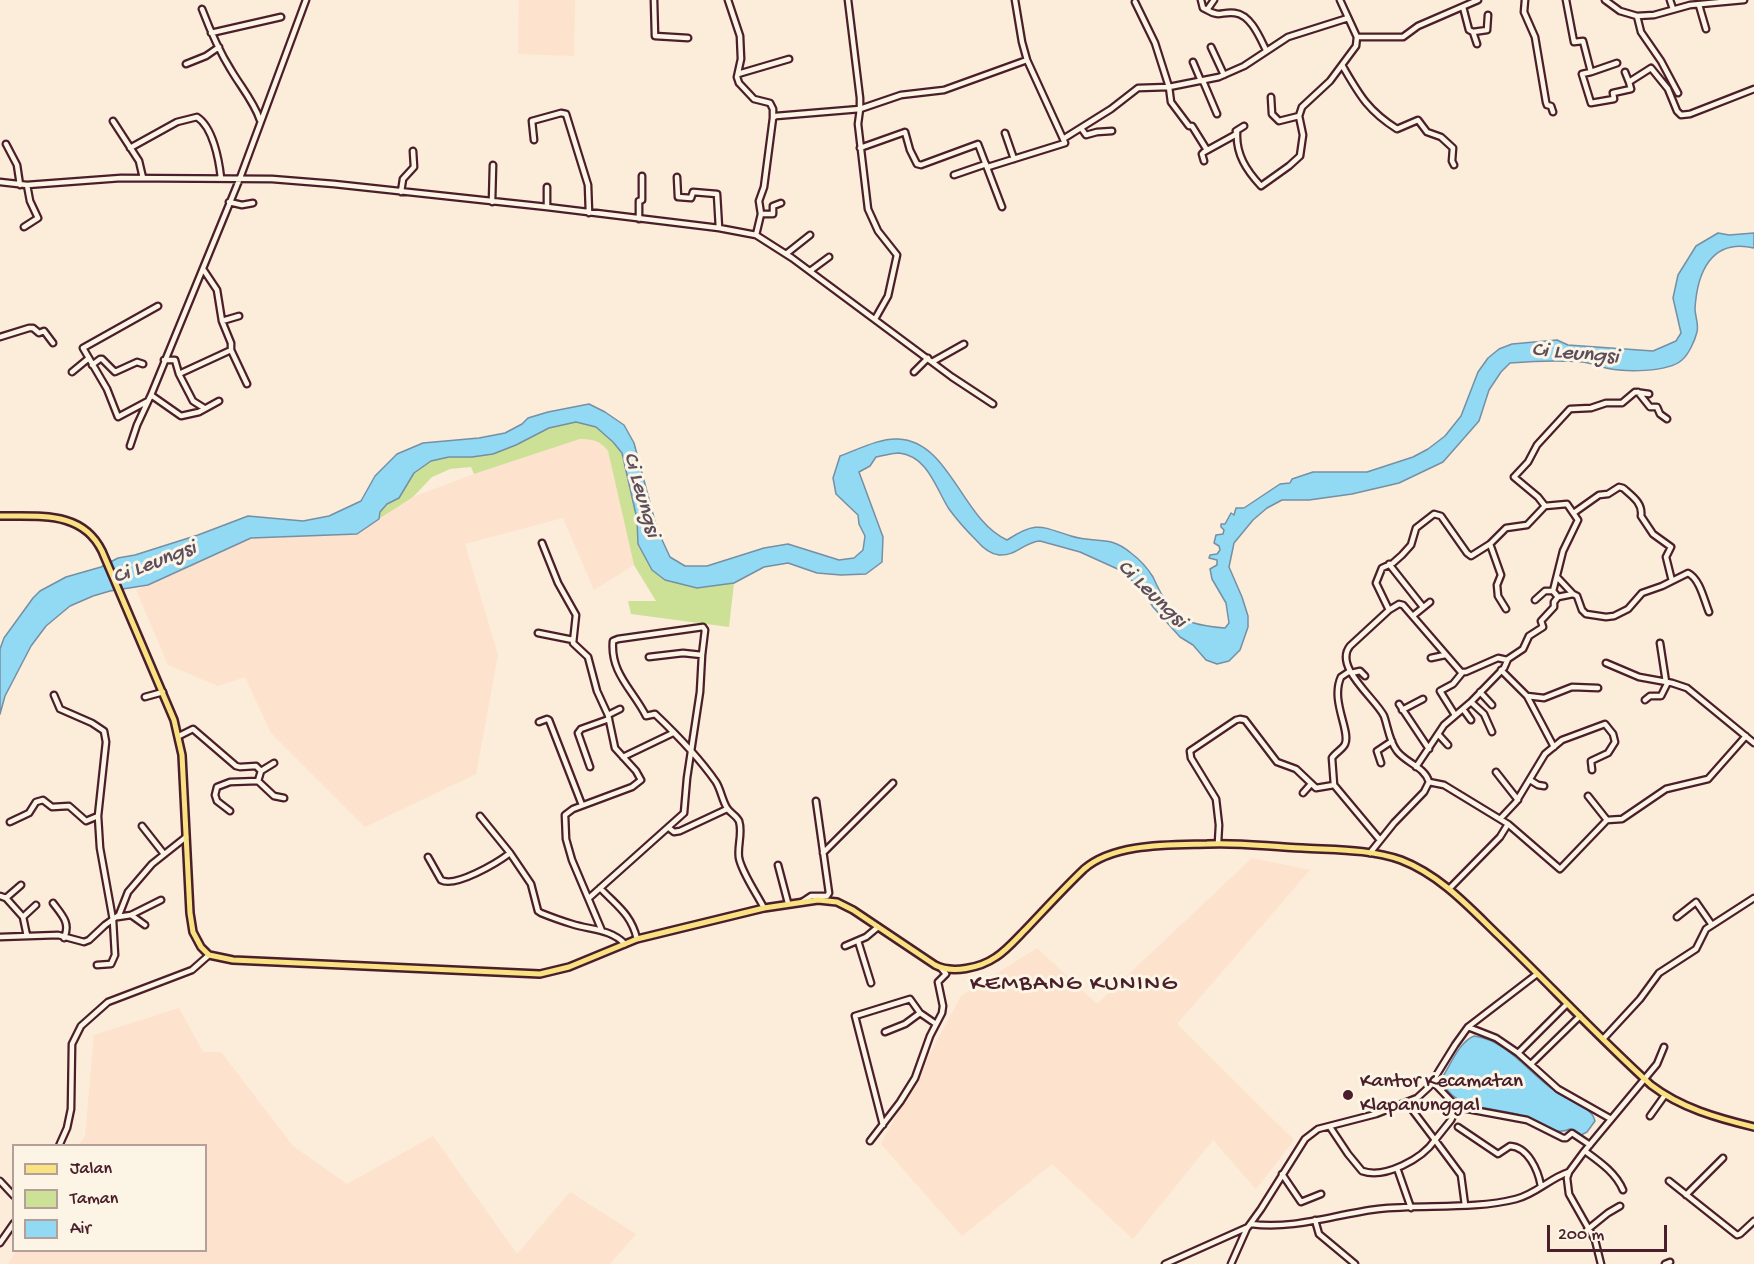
<!DOCTYPE html>
<html>
<head>
<meta charset="utf-8">
<style>
  body { margin:0 }
  #map { position:relative; width:1754px; height:1264px; overflow:hidden; background:#fcecda; font-family:"Gochi Hand",sans-serif }
  canvas { display:block }
  .legend { position:absolute; left:12px; top:1144px; width:195px; height:108px; box-sizing:border-box; background:#fcf5e5; border:2px solid #b59f9b; margin:0; padding:8px 10px; list-style:none; font-size:18px; color:#4a1f2b }
  .legend li { display:flex; align-items:center; gap:12px; height:30px }
  .legend b { width:30px; border:2px solid #b59f9b }
  .scale { position:absolute; left:1547px; top:1225px; width:120px; height:27px; box-sizing:border-box; border:3px solid #4a1f2b; border-top:0; padding-left:8px; font-size:18px; line-height:21px; white-space:nowrap; color:#4a1f2b; -webkit-text-stroke:4px #fcf5e5; paint-order:stroke }
</style>
</head>
<body>
<div id="map">
<canvas width="1754" height="1264"></canvas>
<ul class="legend">
<li><b style="height:8px;background:#f8e281"></b>Jalan</li>
<li><b style="height:16px;background:#cce196"></b>Taman</li>
<li><b style="height:16px;background:#92d9f4"></b>Air</li>
</ul>
<div class="scale">200 m</div>
</div>
<script>
const ctx = document.querySelector('canvas').getContext('2d');
ctx.lineJoin = 'round';
function fillPath(path, color) { ctx.fillStyle = color; ctx.fill(path, 'evenodd'); }
function strokePath(path, color, width, dash) { ctx.strokeStyle = color; ctx.lineWidth = width; ctx.lineCap = dash ? 'butt' : 'round'; ctx.setLineDash(dash || []); ctx.stroke(path); }
function write(font, color, halo, rows, align = 'center') {
  ctx.font = font + ' "Gochi Hand",sans-serif'; ctx.lineWidth = 6; ctx.setLineDash([]); ctx.textBaseline = 'middle'; ctx.strokeStyle = halo; ctx.fillStyle = color; for (const [text, x, y, turn = 0] of rows) {
    ctx.save(); ctx.translate(x, y); ctx.rotate((+turn || 0) * Math.PI / 180); ctx.textAlign = isNaN(turn) ? turn : align; if (halo) ctx.strokeText(text, 0, 0); ctx.fillText(text, 0, 0); ctx.restore();
  }
}
fillPath(new Path2D(`
  M 519,0 L 575,0 L 574,56 L 518,54 Z
  M 581,439 L 592,439 L 600,442 L 608,451 L 634,565 L 594,590 L 563,518 L 465,544 L 498,655 L 476,774 L 365,827 L 271,733 L 245,677 L 218,686 L 168,665 L 136,590 L 251,538 L 357,534 L 413,497 L 474,474 Z
  M 1252,858 L 1310,870 L 1177,1024 L 1294,1140 L 1256,1189 L 1213,1140 L 1133,1239 L 1052,1164 L 962,1236 L 881,1144 L 961,996 L 1037,948 L 1097,1004 Z
  M 179,1008 L 203,1052 L 221,1052 L 293,1146 L 347,1184 L 433,1136 L 517,1254 L 570,1192 L 636,1234 L 610,1264 L 8,1264 L 16,1251 L 206,1250 L 206,1146 L 79,1145 L 85,1136 L 94,1035 Z`), '#fde2cd');
fillPath(new Path2D(`
  M 576,422 L 596,427 L 613,442 L 622,453 L 637,519 L 638,544 L 652,570 L 665,580 L 697,588 L 734,583 L 729,627 L 631,614 L 628,601 L 656,601 L 634,565 L 608,451 C 600,441 594,439 580,439 L 474,474 L 471,467 L 450,469 L 432,477 L 413,497 L 379,519 L 380,513 L 387,504 L 399,498 L 414,473 L 431,461 L 449,457 L 472,457 L 516,445 L 549,428 Z`), '#cce196');
const water = new Path2D(`
  M 1718,233 L 1729,235 L 1754,233 L 1754,248 C 1711,238 1697,273 1695,309 C 1695,316 1699,324 1697,332 C 1695,340 1689,354 1682,360 C 1667,373 1624,372 1606,368 C 1598,366 1591,363 1583,362 C 1559,360 1534,361 1510,363 L 1501,372 L 1489,390 L 1479,421 L 1443,462 L 1399,483 L 1352,494 L 1309,500 L 1282,500 L 1267,508 L 1253,520 L 1234,543 L 1229,567 L 1242,597 L 1248,616 L 1248,627 L 1240,650 L 1229,661 L 1217,664 L 1206,660 L 1193,645 L 1180,637 L 1153,607 L 1144,592 L 1122,571 L 1080,552 L 1040,541 C 1024,542 1017,556 999,555 C 989,554 982,547 976,540 C 966,530 957,520 949,509 C 936,489 928,456 899,453 C 892,453 883,456 876,457 L 870,466 L 859,472 L 883,537 L 882,562 L 866,574 L 841,575 L 817,573 L 788,563 L 764,567 L 734,583 L 697,588 L 665,580 L 652,570 L 638,544 L 637,519 L 622,453 L 613,442 L 596,427 L 576,422 L 549,428 L 516,445 L 493,454 L 472,457 L 449,457 L 431,461 L 414,473 L 399,498 L 387,504 L 380,512 L 379,519 L 357,534 L 251,538 L 148,585 L 110,591 L 93,596 L 70,606 L 46,626 L 31,646 L 5,696 L 0,714 L 0,649 L 4,638 L 33,598 L 40,591 L 66,577 L 101,567 L 118,558 L 135,555 L 198,535 L 248,516 L 303,521 L 329,516 L 361,501 L 375,476 L 397,454 L 423,443 L 479,438 L 505,433 L 522,424 L 528,418 L 548,412 L 589,404 L 605,412 L 624,425 L 634,443 L 657,529 L 670,557 L 685,566 L 707,566 L 764,548 L 788,544 L 839,560 L 854,558 L 863,550 L 865,536 L 859,524 L 858,515 L 836,494 L 833,478 L 840,456 C 857,450 879,438 898,439 C 950,441 962,520 1007,540 C 1036,521 1040,526 1071,536 C 1096,544 1108,534 1131,553 C 1139,559 1148,569 1153,577 C 1158,588 1170,613 1181,618 C 1194,625 1212,627 1225,628 L 1229,623 L 1226,603 L 1212,579 L 1210,569 L 1217,565 L 1217,560 L 1209,558 L 1210,555 L 1217,554 L 1220,550 L 1219,546 L 1214,543 L 1216,535 L 1223,534 L 1224,530 L 1221,527 L 1221,524 L 1225,524 L 1231,513 L 1234,515 L 1236,508 L 1244,508 L 1280,484 L 1290,483 L 1292,479 L 1313,472 L 1367,472 L 1413,457 L 1428,449 L 1445,436 L 1461,416 L 1478,372 L 1488,358 L 1499,349 L 1512,344 L 1557,340 L 1568,345 L 1653,351 L 1676,341 L 1681,333 L 1673,298 L 1678,275 L 1696,246 Z
  M 1474,1036 C 1507,1040 1529,1073 1555,1091 C 1567,1100 1591,1105 1595,1121 L 1587,1132 L 1581,1135 L 1570,1129 C 1553,1137 1539,1121 1523,1116 C 1504,1109 1476,1110 1459,1100 C 1451,1095 1443,1087 1442,1078 C 1451,1064 1459,1042 1474,1036 Z`);
fillPath(water, '#92d9f4');
strokePath(water, '#758fa4', 1.5);
strokePath(new Path2D(`
  M 110,580 L 147,567
  M 45,609 L 53,603 L 74,594`), '#92d9f4', 8);
const minor = new Path2D(`
  M 654,0 L 655,36 L 688,38
  M 728,0 L 740,36 L 741,59 L 737,77 L 739,83 L 754,99 L 770,103 L 773,109 L 773,118
  M 848,0 L 860,98 L 860,109 L 858,124 L 868,209 L 878,231 L 897,255 L 888,296 L 875,319
  M 1201,0 L 1203,8 L 1207,10 L 1214,0
  M 1525,0 L 1524,12 L 1535,37 L 1546,102 L 1547,105 L 1551,106 L 1553,112
  M 1566,0 L 1574,42 L 1583,41 L 1591,72 L 1582,74 L 1591,103 L 1614,99 L 1613,93 L 1631,89 L 1629,82 L 1651,68 L 1668,89 L 1677,111 L 1681,115 L 1690,114 L 1754,89
  M 1605,0 L 1620,11 L 1637,16 L 1654,15 L 1690,5 L 1744,0
  M 1670,0 L 1673,9
  M 1135,2 L 1155,43 L 1169,87 L 1171,102 L 1189,126 L 1192,126 L 1207,150
  M 1699,5 L 1706,29
  M 1463,7 L 1469,30 L 1473,32 L 1477,44
  M 202,9 C 210,30 219,51 231,70 C 241,87 254,102 260,120
  M 1207,10 C 1220,18 1222,11 1235,13 C 1251,15 1260,38 1266,50
  M 1637,16 L 1641,32 L 1661,61 L 1678,93
  M 1473,32 L 1487,30 L 1488,15
  M 211,33 L 281,17
  M 1357,37 L 1403,37 L 1418,26 L 1478,0
  M 1211,47 L 1224,75
  M 1193,62 L 1201,81
  M 186,64 L 206,56 L 219,47
  M 1342,65 C 1359,94 1367,110 1397,129 L 1418,120 L 1427,132 L 1441,137 L 1453,148 L 1452,161 L 1454,165
  M 1591,72 L 1617,63
  M 1625,72 L 1629,82
  M 738,74 L 789,59
  M 1203,81 L 1217,114
  M 1271,97 L 1272,114 L 1279,121 L 1299,116
  M 113,121 L 139,161 L 143,178
  M 1081,128 L 1086,135 L 1097,132 L 1112,131
  M 1005,133 L 1014,159
  M 1237,133 C 1236,154 1246,170 1261,186 L 1289,166 L 1300,156 L 1303,135 L 1299,116 L 1302,107 L 1330,81 L 1356,46 L 1357,37 L 1340,0
  M 1063,139 L 1111,109 L 1138,88 L 1169,87 L 1219,77 L 1244,66 L 1288,37 L 1348,18
  M 534,140 L 532,121 L 561,113 L 566,114 L 588,185 L 589,213
  M 6,144 L 17,165 L 20,185
  M 130,148 L 177,122 L 197,117 C 213,127 219,160 221,178
  M 860,148 L 905,132 L 910,150 L 917,164 L 921,165 L 978,144 L 1002,207
  M 1204,161 L 1202,154 L 1204,152 L 1233,136 L 1237,133 L 1236,131 L 1244,126
  M 988,167 L 1065,143 L 1027,60
  M 954,175 L 986,164
  M 677,177 L 678,197 L 691,198 L 693,192 L 717,194 L 719,228
  M 0,182 L 27,185 L 121,178 L 272,179 L 334,184 L 547,207 L 719,228 L 756,235 L 792,258 L 952,377 L 993,404
  M 547,187 L 547,207
  M 401,192 L 403,179 L 414,167 L 413,151
  M 229,202 L 242,205 L 253,203
  M 492,202 L 493,165
  M 761,214 L 773,214 L 773,206 L 781,203
  M 639,219 L 639,201 L 642,200 L 642,176
  M 24,227 L 38,218 L 30,201 L 27,185
  M 756,235 L 761,214 L 759,201 L 764,187 L 773,118 L 776,116 L 860,109 L 901,95 L 944,90 L 1027,60 L 1022,42 L 1015,0
  M 786,254 L 810,235
  M 203,269 L 217,290 L 222,321 L 231,343 L 231,350 L 247,384
  M 810,271 L 829,257
  M 222,321 L 239,316
  M 0,337 L 29,328 L 33,328 L 39,333 L 44,331 L 53,343
  M 164,360 L 175,360 L 179,374
  M 932,362 L 964,344
  M 92,365 L 100,359 L 102,359 L 115,372 L 137,362 L 143,364
  M 72,372 L 89,358
  M 914,372 L 928,358
  M 1638,392 L 1650,407 L 1657,407 L 1660,414 L 1667,419
  M 151,395 L 181,416 L 199,412 L 219,401
  M 148,401 L 118,417 L 107,389 L 83,348 L 158,306
  M 204,408 L 193,401 L 179,374 L 231,350
  M 130,446 L 137,425 L 151,395 L 240,178 L 306,0
  M 1545,506 L 1567,504 L 1578,520 L 1563,551 L 1553,591 L 1558,597 L 1573,594 L 1577,596 L 1582,610 L 1586,614 L 1606,617 L 1614,616 L 1628,609 L 1642,593 L 1662,586 L 1688,573 C 1700,579 1704,600 1709,612
  M 1575,512 L 1599,495 L 1608,494 L 1619,487 L 1623,488 C 1632,496 1643,503 1641,516 L 1653,534 L 1671,547 L 1666,557 L 1672,581
  M 542,543 L 558,583 L 576,615 L 573,643 L 588,657 L 597,691 L 608,715 L 615,748 L 636,771 L 641,780 L 632,787 L 573,809 L 565,815 L 566,839 L 572,860 L 602,931
  M 1490,544 L 1501,575 L 1497,585 L 1498,596 L 1506,609
  M 1389,564 L 1423,607
  M 1557,577 L 1573,594
  M 1535,600 L 1545,591 L 1553,591
  M 1389,610 L 1399,604 L 1403,605 L 1461,672 L 1466,672 L 1498,658 L 1507,660
  M 1414,615 L 1430,602
  M 538,633 L 573,640
  M 1660,643 L 1666,682
  M 649,657 L 683,653 L 702,655
  M 1431,658 L 1445,655
  M 1606,663 L 1639,677 L 1672,683 L 1687,688 L 1754,743
  M 1501,670 L 1527,696 L 1544,698 L 1572,687 L 1598,688
  M 1350,671 L 1341,677 C 1330,701 1351,731 1345,744 C 1343,749 1335,753 1332,758 L 1334,785 L 1380,840
  M 1351,673 L 1360,671 L 1365,676
  M 1480,692 L 1492,705
  M 54,695 L 60,709 L 92,723 L 104,731 L 106,742 L 98,816 L 100,848 L 113,920 L 115,955 L 111,964 L 97,965
  M 1527,696 L 1554,747
  M 145,697 L 163,692
  M 1645,700 L 1650,696 L 1661,696 L 1668,682
  M 1471,702 L 1484,714 L 1492,732
  M 1399,704 L 1429,749
  M 1463,709 L 1471,720
  M 1402,710 L 1423,699
  M 608,715 L 620,709
  M 1455,715 L 1440,691 L 1453,684 L 1462,673
  M 539,722 L 547,719 L 549,720 L 582,805
  M 1438,734 L 1448,745
  M 179,736 L 193,729 L 236,766 L 240,767 L 256,766 L 261,771 L 274,763
  M 623,757 L 673,733
  M 1381,763 L 1377,751 L 1392,741
  M 590,767 L 578,733 L 581,729 L 609,719
  M 1416,767 L 1444,725 L 1471,702 L 1504,668 L 1508,659 L 1523,649 L 1529,636 L 1543,627 L 1541,621 L 1554,607 L 1554,602 L 1558,597
  M 1496,772 L 1518,800
  M 1530,780 L 1538,785 L 1544,786
  M 258,781 L 274,796 L 284,798
  M 1429,782 L 1444,785 L 1508,824 L 1560,869 L 1607,820 L 1622,819 L 1666,789 L 1708,779 L 1746,736
  M 1303,793 L 1311,784
  M 1588,796 L 1607,820
  M 230,811 L 217,801 L 215,795 L 217,787 L 230,782 L 258,781 L 261,771
  M 480,816 L 510,853
  M 1500,819 L 1516,802 L 1545,754 L 1562,740 L 1605,724 L 1613,734 L 1615,742 L 1608,753 L 1591,761 L 1592,770
  M 10,822 L 29,813 L 36,802 L 43,800 L 52,807 L 69,806 L 86,821 L 98,816
  M 142,826 L 164,854
  M 669,828 L 674,832 L 680,831 L 727,809
  M 1218,843 L 1219,825 L 1216,799 L 1191,758 L 1190,751 L 1236,720 L 1240,719 L 1245,720 L 1277,762 L 1296,769 L 1316,788 L 1334,785
  M 823,853 L 893,783
  M 1370,853 L 1394,823 L 1424,792 L 1429,782 C 1425,767 1406,763 1397,751 C 1389,741 1388,727 1384,716 C 1376,699 1333,667 1350,646 L 1389,610 L 1376,583 L 1382,568 L 1393,563 L 1402,555 L 1411,545 L 1416,528 L 1434,514 L 1441,516 L 1467,553 L 1471,556 L 1490,544 L 1506,528 L 1527,525 L 1545,506 L 1538,497 L 1514,477 L 1528,462 L 1537,445 L 1570,409 L 1591,408 L 1606,403 L 1622,403 L 1635,392 L 1649,394
  M 428,857 L 441,880 C 455,888 497,863 510,853 L 531,884 L 538,911 L 541,913 C 551,917 562,921 572,924 C 591,930 611,929 625,944
  M 778,865 L 788,903
  M 600,888 C 617,906 631,914 637,939
  M 1449,889 L 1500,837 L 1508,824
  M 0,896 L 6,898 L 23,917 L 27,936
  M 6,898 L 21,885
  M 589,898 L 684,813 L 687,778 L 700,692 L 702,655 L 705,630 L 703,627 L 618,639 L 613,641 C 610,673 633,690 646,716 L 655,714 C 675,733 700,759 716,782 C 721,790 722,800 727,808 C 730,813 736,815 739,821 C 743,833 737,846 739,858 C 742,873 757,894 764,908
  M 802,902 L 811,896 L 827,896 L 829,893 L 816,801
  M 53,903 C 62,915 71,923 64,938
  M 131,915 L 145,925
  M 23,917 L 36,905
  M 118,917 L 131,915 L 161,900
  M 1677,917 L 1696,902 L 1712,925
  M 0,937 L 58,935 L 84,942 L 89,940 L 105,925 L 119,915 L 128,892 L 152,864 L 186,837
  M 858,941 L 871,983
  M 845,946 L 866,937 L 878,927
  M 1468,1027 L 1496,1038 L 1518,1053 L 1558,1089 L 1611,1119
  M 885,1032 L 905,1024 L 920,1013
  M 1604,1038 L 1640,999 L 1659,973 L 1696,949 L 1706,929 L 1754,898
  M 1518,1053 L 1567,1004
  M 1531,1064 L 1580,1016
  M 1433,1082 L 1457,1107 L 1527,1120 L 1563,1138 L 1566,1138 L 1572,1133 L 1590,1145
  M 1457,1107 L 1451,1120 L 1435,1140 L 1461,1175 L 1465,1205
  M 1650,1116 L 1665,1095
  M 883,1125 L 855,1016 L 910,999 L 920,1013 L 936,1024
  M 1330,1127 L 1348,1154 L 1362,1171 C 1385,1179 1422,1159 1435,1140 L 1407,1103
  M 1458,1127 L 1498,1154 L 1510,1146 C 1528,1147 1538,1170 1541,1186
  M 870,1141 L 900,1102 L 915,1078 L 930,1036 L 942,1013 L 943,1006 L 938,982 L 946,974 L 941,968
  M 59,1146 L 67,1128 L 71,1109 L 72,1044 L 81,1026 L 108,1002 L 192,970 L 209,955
  M 1585,1151 C 1600,1162 1616,1173 1623,1190
  M 1397,1168 L 1411,1208
  M 1282,1174 L 1301,1202 L 1321,1194
  M 0,1181 L 14,1196
  M 1669,1181 L 1737,1235 L 1740,1234 L 1754,1221
  M 1686,1195 L 1723,1158
  M 1315,1220 L 1319,1234 L 1355,1264
  M 1251,1224 C 1294,1230 1336,1214 1378,1209 C 1423,1204 1473,1210 1516,1199 C 1536,1194 1550,1178 1569,1172
  M 1587,1230 L 1608,1213 L 1620,1206
  M 0,1243 L 14,1223
  M 1165,1264 L 1248,1227 L 1261,1209 L 1305,1139 L 1318,1129 L 1376,1114 L 1417,1098 L 1429,1087 L 1455,1045 L 1468,1027 L 1537,974
  M 1231,1264 L 1247,1228
  M 1601,1264 L 1595,1240 L 1569,1194 L 1567,1178 L 1569,1172 L 1583,1153 L 1657,1064 L 1664,1047
  M 1665,1264 L 1670,1262`);
const major = new Path2D(`
  M 0,516 C 39,517 82,510 102,551 L 174,720 L 182,755 L 190,913 L 193,932 L 201,947 L 209,955 L 233,960 L 540,974 L 569,967 L 637,939 L 764,908 L 818,900 L 837,902 L 853,910 L 935,965 C 952,974 980,968 996,957 C 1007,950 1017,938 1026,929 C 1045,909 1064,888 1084,869 C 1114,843 1169,845 1207,844 C 1238,842 1270,847 1302,848 C 1335,850 1370,849 1401,860 C 1440,875 1469,907 1498,935 C 1549,984 1598,1037 1651,1085 C 1681,1108 1717,1118 1754,1127`);
strokePath(minor, '#4a1f2b', 9);
strokePath(major, '#4a1f2b', 10);
strokePath(minor, '#fcf5e5', 4.5);
strokePath(major, '#f8e281', 5);
for (const [x, y, r, color] of [
  [1348,1095,6,"#4a1f2b"]
]) { const dot = new Path2D(); dot.arc(x, y, r, 0, 2 * Math.PI); ctx.fillStyle = color; ctx.fill(dot); strokePath(dot, '#fcf5e5', 2); }
write('21px', '#4a1f2b', '#fcf5e5', [
  ["Kantor Kecamatan",1360,1083],
  ["Klapanunggal",1360,1107]
], 'left');
write('italic 22px', '#5c4e5d', '#fcf5e5', [
  ["Ci Leungsi",1575,355,5],
  ["Ci Leungsi",640,495,74],
  ["Ci Leungsi",155,564,-21],
  ["Ci Leungsi",1151,595,44]
]);
ctx.letterSpacing = '1.5px';
write('24px', '#4a1f2b', '#fcf5e5', [
  ["KEMBANG KUNING",1074,985]
]);
ctx.letterSpacing = '0px';
</script>
</body>
</html>
